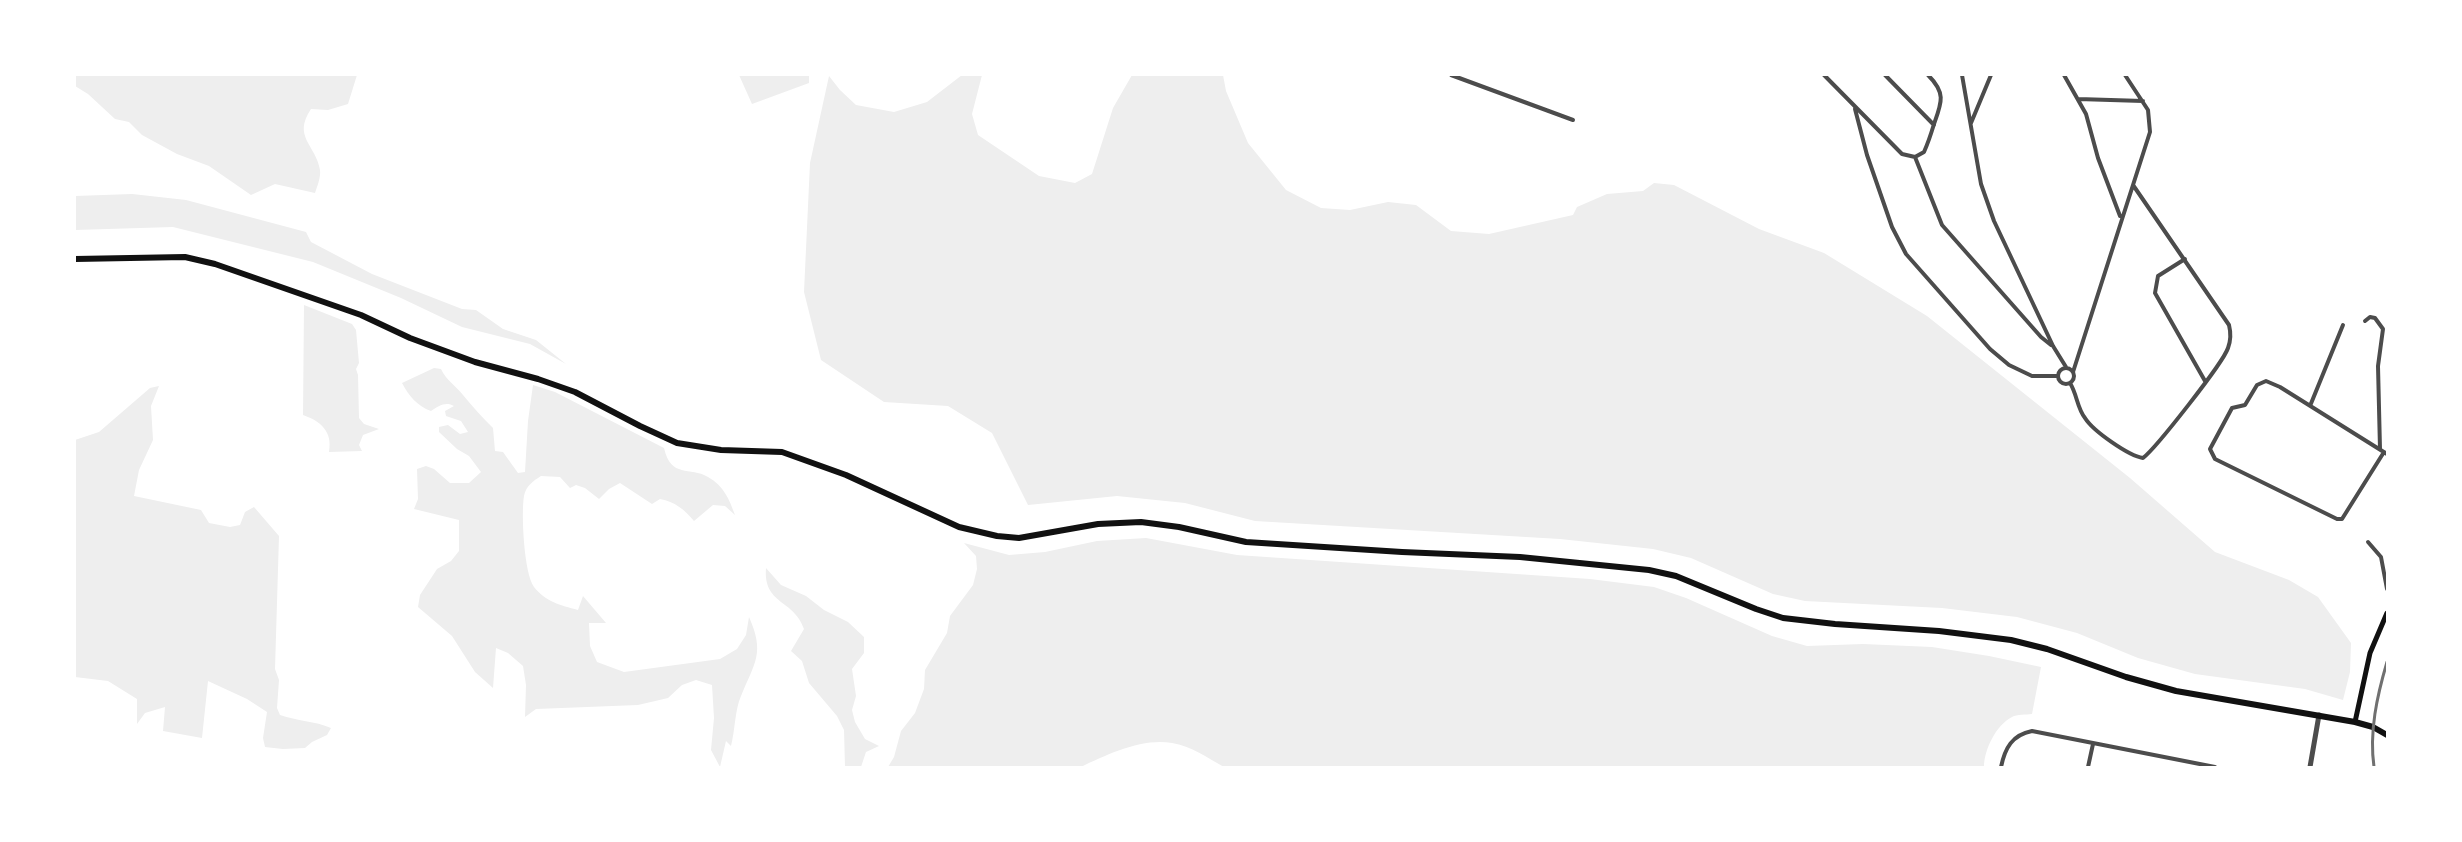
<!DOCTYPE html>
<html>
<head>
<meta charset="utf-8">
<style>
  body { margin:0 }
  #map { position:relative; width:2462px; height:842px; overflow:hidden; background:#fff; font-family:"Exo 2",sans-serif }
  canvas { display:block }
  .frame { position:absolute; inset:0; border:76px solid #fff; pointer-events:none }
</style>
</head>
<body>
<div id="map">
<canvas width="2462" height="842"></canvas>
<div class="frame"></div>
</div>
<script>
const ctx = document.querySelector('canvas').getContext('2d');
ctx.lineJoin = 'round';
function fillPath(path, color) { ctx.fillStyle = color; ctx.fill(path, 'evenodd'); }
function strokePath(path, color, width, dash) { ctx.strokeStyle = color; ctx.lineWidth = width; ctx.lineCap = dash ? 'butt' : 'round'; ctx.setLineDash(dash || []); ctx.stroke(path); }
fillPath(new Path2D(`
  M 75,75 L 357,75 L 348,104 L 328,110 L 311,109 C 292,137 316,145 320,170 C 321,177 317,187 315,193 L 275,184 L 251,195 L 209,166 L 177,154 L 142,135 L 129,122 L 115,119 L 88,94 L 75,86 Z
  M 739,75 L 809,75 L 809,83 L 752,104 Z
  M 962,75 L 982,75 L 972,114 L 978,135 L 1039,176 L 1075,183 L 1092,174 L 1113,108 L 1132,75 L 1223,75 L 1226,91 L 1248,143 L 1286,190 L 1321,208 L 1350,210 L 1388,202 L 1416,205 L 1451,231 L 1489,234 L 1573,215 L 1577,207 L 1607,194 L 1643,191 L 1654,183 L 1674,185 L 1759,229 L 1824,253 L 1927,316 L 2130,478 L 2215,552 L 2289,580 L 2318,597 L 2351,643 L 2350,672 L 2343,700 L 2305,689 L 2195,674 L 2138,658 L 2077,633 L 2017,617 L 1942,608 L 1805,601 L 1773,594 L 1691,558 L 1653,549 L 1560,539 L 1255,521 L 1185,503 L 1117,496 L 1028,505 L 992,433 L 948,406 L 884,402 L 821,360 L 804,292 L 810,163 L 829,76 L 840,90 L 856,105 L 894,112 L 927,102 Z
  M 132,194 L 186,200 L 306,232 L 311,242 L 372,274 L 462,309 L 476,310 L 503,329 L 536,340 L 566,364 L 530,344 L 462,327 L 401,298 L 313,262 L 173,227 L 75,230 L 75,196 Z
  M 304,305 L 352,324 L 356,330 L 359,363 L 356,369 L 358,375 L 359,418 L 364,424 L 379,429 L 363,435 L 359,445 L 362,451 L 329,452 C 333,431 320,421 303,415 Z
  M 434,368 L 441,369 C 446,380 456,386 463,395 C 473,407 482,417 493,428 L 495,451 L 503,452 L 518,473 L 525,472 L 528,421 L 533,385 L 555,392 L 664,448 C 671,479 690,466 708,477 C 724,486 729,499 735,515 L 725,506 L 713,505 L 694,521 C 684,509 675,502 660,499 L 652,504 L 620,483 L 609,489 L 599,499 L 585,488 L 576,485 L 570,488 L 560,477 L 541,476 C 533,481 526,486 524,496 C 521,514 524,573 534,587 C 546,602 560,605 578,610 L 583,596 L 606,623 L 589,623 L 590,646 L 597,662 L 624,672 L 720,659 L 737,649 L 746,635 L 749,617 C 765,653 755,662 741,696 C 735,709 735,731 731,746 L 726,741 L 720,767 L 711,750 L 714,718 L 712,685 L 696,680 L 682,685 L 668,698 L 638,705 L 536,709 L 525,717 L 526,685 L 523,666 L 508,653 L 496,648 L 493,688 L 475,672 L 452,636 L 418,607 L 420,595 L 437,569 L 451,561 L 459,551 L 459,520 L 414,509 L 418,499 L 417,469 L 426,466 L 434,469 L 450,483 L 469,483 L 481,472 L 469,456 L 457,449 L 439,432 L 439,427 L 448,425 L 460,434 L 468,432 L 461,421 L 446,416 L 445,411 L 454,406 C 446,401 438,406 431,411 C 417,406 409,396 402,383 Z
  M 159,386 L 151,406 L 153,440 L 139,470 L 134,496 L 201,510 L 209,523 L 230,527 L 240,525 L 245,512 L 254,507 L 279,536 L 275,669 L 279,680 L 277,708 L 280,715 C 297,721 315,721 331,728 L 327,735 L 312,742 L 305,748 L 283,749 L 265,747 L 263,738 L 267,712 L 247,699 L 208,681 L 202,738 L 163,731 L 165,707 L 145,713 L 137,724 L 137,699 L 108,681 L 75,677 L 75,440 L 99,432 L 150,388 Z
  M 1146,538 L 1237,555 L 1590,579 L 1654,587 L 1686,598 L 1772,636 L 1807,646 L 1863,644 L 1932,647 L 1989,656 L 2041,667 L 2032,714 C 2026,715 2017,714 2012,717 C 1996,725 1984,750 1984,767 L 1224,767 C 1208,758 1191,746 1172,743 C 1142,738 1108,754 1081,767 L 888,767 L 894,757 L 901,731 L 915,713 L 924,689 L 925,670 L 947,633 L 950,616 L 973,585 L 977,569 L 976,556 L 964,543 L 1009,555 L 1045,552 L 1097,541 Z
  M 766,568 L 781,585 L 806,596 L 824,610 L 848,622 L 864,637 L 864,653 L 852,669 L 856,696 L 852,710 L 855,722 L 865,739 L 879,746 L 866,752 L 861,767 L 845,767 L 844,730 L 837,716 L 809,683 L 802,661 L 791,651 L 804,629 C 794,599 763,605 766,568 Z`), '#eee');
strokePath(new Path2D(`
  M 1451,75 L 1573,120
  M 1824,75 L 1902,154 L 1915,157 L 1924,152 C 1928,143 1931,134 1934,124 C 1942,102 1946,93 1928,75
  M 1885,75 L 1934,125
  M 1962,75 L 1981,184 L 1994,221 L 2053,346 L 2066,367
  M 2064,75 L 2086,114 L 2098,158 L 2120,216
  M 2125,75 L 2148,110 L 2150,132 L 2133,185
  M 2078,99 L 2143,101
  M 1855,109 L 1867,155 L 1892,227 L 1906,254 L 1990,349 L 2009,365 L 2032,376 L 2057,376
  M 1971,123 L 1991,75
  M 1915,157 L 1942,225 L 2041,337 L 2051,345
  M 2185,259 L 2158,276 L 2155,293 L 2205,381
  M 2365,321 L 2370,317 L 2375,318 L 2383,329 L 2378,366 L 2380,449
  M2058 376a8 8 0 1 1 16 0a8 8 0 1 1-16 0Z
  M 2070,383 C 2077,394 2077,408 2085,418 C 2093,431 2129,456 2143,458 C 2156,448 2223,363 2228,348 C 2231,340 2231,333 2229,325 L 2133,185 L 2073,372
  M 2310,406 L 2343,325
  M 2384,452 L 2342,519 L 2337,519 L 2215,459 L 2210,449 L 2232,408 L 2245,405 L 2257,385 L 2266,381 L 2280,387 L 2387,454
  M 2368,542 L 2381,557 L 2387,589
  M 2001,767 C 2005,748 2012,735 2032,731 L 2215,767
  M 2088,767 L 2093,744`), '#4c4c4c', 4);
strokePath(new Path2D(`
  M 2310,767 L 2319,715`), '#4c4c4c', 5);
strokePath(new Path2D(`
  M 2355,722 L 2370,653 L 2387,613`), '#111', 5);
strokePath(new Path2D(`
  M 75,259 L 185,257 L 215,264 L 361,315 L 410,338 L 475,362 L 538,379 L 575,392 L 640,426 L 677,443 L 721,450 L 782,452 L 846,475 L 959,527 L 997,536 L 1019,538 L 1098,524 L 1141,522 L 1179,527 L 1246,542 L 1402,552 L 1520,557 L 1649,570 L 1676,576 L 1756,609 L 1783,618 L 1835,624 L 1939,631 L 2011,640 L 2047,649 L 2126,677 L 2176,691 L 2355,722 L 2373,727 L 2387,735`), '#111', 6);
strokePath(new Path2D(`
  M 2374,767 C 2369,732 2377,696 2387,662`), '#707070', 3);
</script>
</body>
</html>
